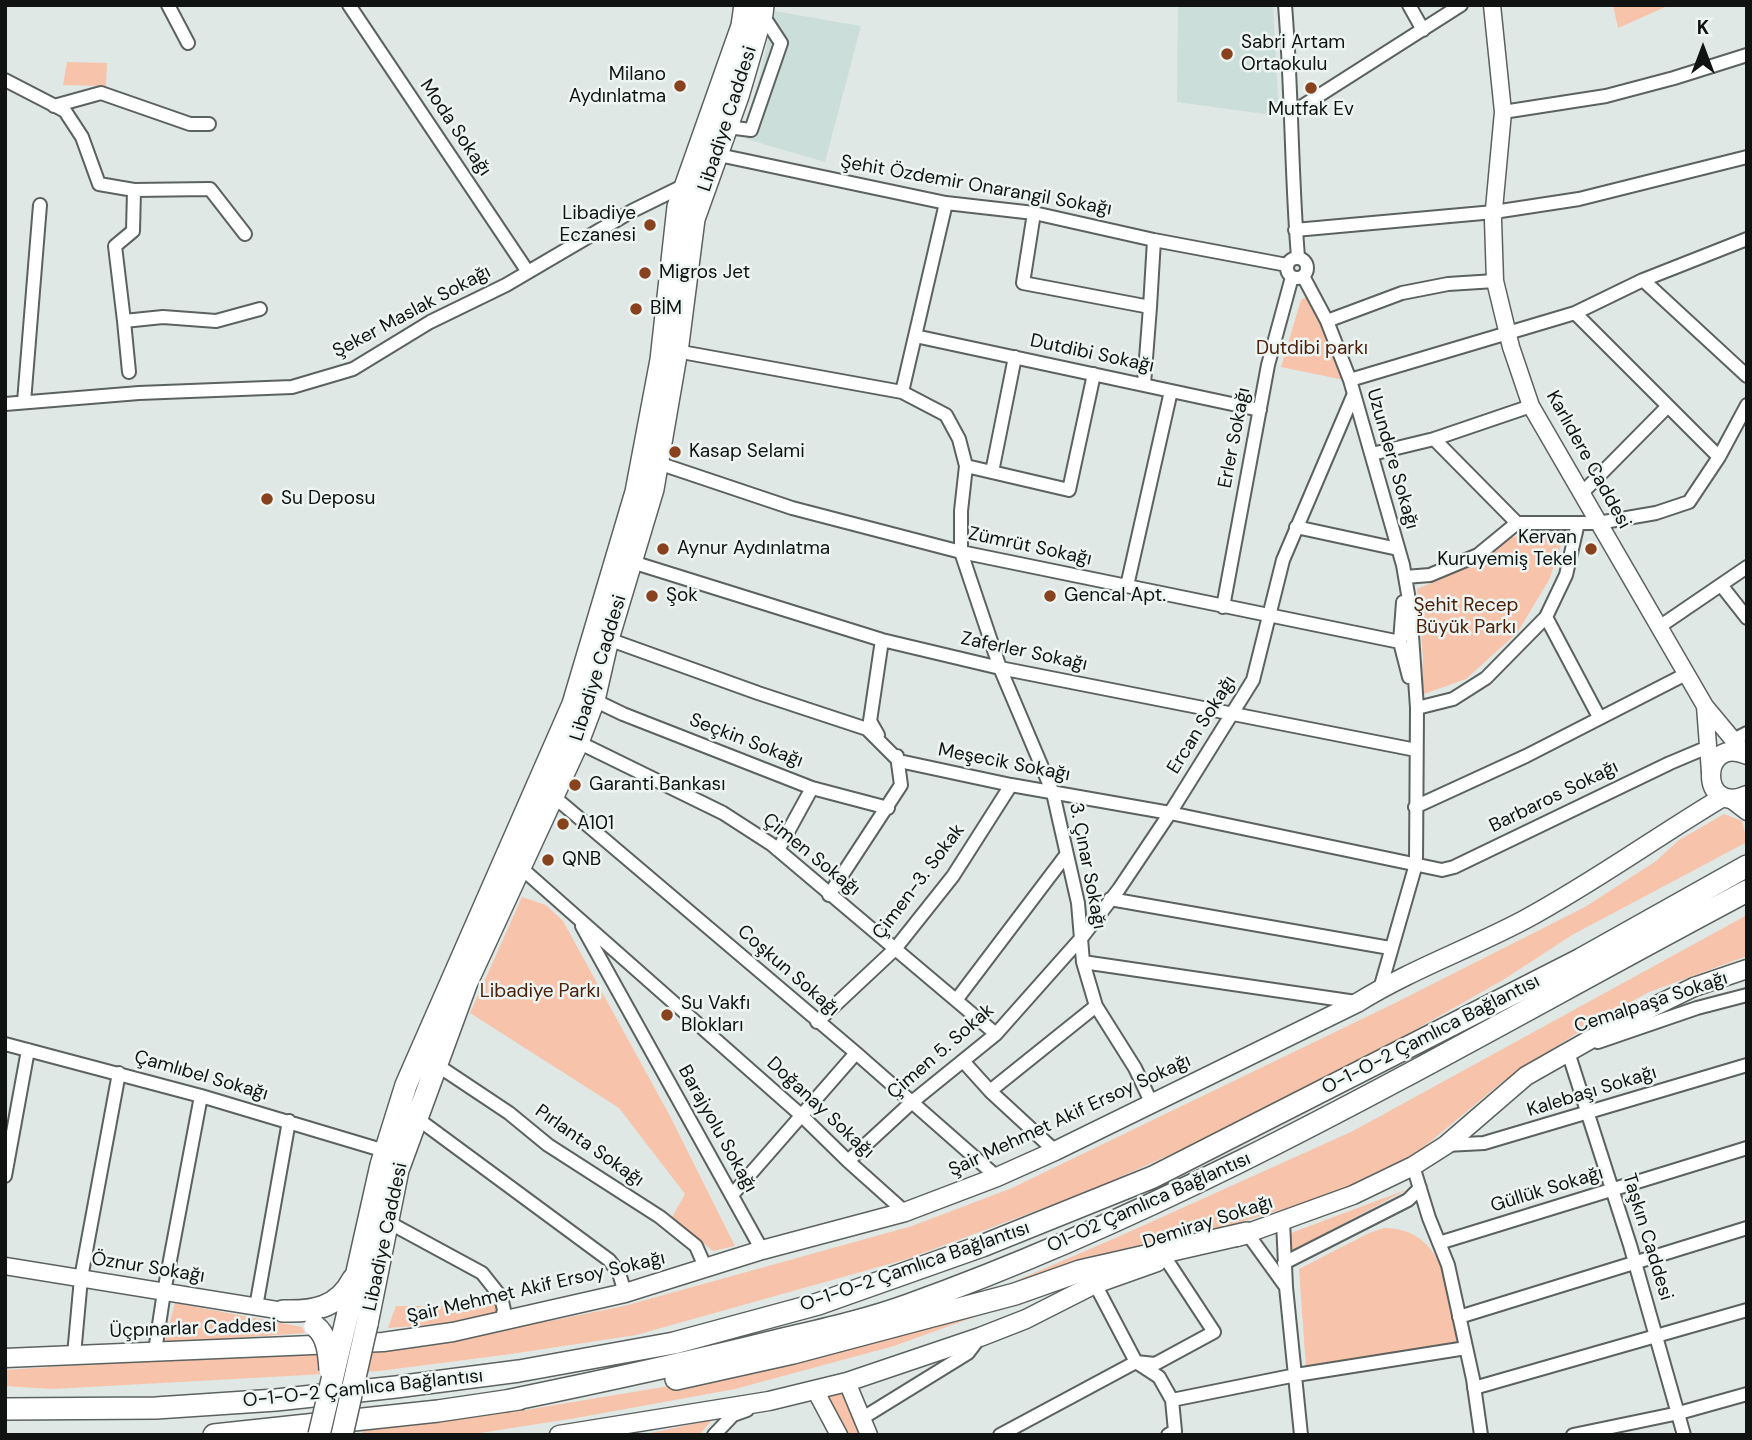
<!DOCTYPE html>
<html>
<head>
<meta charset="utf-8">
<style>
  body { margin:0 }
  #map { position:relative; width:1752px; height:1440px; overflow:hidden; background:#e0e8e6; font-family:"DM Sans",sans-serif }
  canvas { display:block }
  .frame { position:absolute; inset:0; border:7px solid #101312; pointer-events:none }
  .north { position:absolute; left:1668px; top:14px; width:70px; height:70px; -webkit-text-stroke:5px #edf5f3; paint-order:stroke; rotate:0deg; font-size:19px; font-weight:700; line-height:28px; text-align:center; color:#101312 }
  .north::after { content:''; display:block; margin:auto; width:24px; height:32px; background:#101312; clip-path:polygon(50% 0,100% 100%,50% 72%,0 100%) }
</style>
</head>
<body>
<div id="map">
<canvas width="1752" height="1440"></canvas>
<div class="frame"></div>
<div class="north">K</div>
</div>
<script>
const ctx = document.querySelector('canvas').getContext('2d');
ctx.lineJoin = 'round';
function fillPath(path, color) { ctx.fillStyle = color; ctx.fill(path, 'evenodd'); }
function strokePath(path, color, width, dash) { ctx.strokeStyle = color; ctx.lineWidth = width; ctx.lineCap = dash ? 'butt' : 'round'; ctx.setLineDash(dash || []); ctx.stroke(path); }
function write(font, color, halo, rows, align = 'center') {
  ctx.font = font + ' "DM Sans",sans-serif'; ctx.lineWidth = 5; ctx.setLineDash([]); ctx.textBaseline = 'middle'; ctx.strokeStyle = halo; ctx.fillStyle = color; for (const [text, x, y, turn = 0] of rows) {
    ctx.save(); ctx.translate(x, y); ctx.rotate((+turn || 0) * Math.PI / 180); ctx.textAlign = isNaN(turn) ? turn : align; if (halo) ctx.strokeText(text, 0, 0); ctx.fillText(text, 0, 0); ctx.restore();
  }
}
fillPath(new Path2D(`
  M 1178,5 L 1273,5 L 1279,116 L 1177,102 Z
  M 774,11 L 861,26 L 825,162 L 746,139 Z`), '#ccded9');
fillPath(new Path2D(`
  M 1613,5 L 1670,5 L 1618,28 Z
  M 67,62 L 107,63 L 106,86 L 63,85 Z
  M 1311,294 L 1344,380 L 1281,367 L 1301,300 Z
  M 1567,529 L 1549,580 L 1517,633 L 1466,679 L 1421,695 L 1423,657 L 1417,589 L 1478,563 L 1512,537 Z
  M 1724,814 L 1742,821 L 1747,842 L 1572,935 L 1503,980 L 1374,1053 L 1198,1142 L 1092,1190 L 907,1259 L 636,1335 L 511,1354 L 379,1371 L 52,1389 L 5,1386 L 5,1370 L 237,1354 L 383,1349 L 505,1330 L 624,1306 L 912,1226 L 1012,1188 L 1393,1004 L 1585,907 L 1656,861 L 1679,840 Z
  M 522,897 L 546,905 L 563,921 L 670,1116 L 735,1246 L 713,1251 L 672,1217 L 685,1194 L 619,1108 L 470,1013 Z
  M 1747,915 L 1747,956 L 1649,992 L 1591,1024 L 1501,1083 L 1419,1151 L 1351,1188 L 1238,1223 L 1011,1283 L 1120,1236 L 1353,1131 Z
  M 1408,1189 L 1292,1251 L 1291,1233 Z
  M 1384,1228 C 1446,1228 1449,1295 1462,1342 L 1306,1368 L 1299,1269 L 1369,1233 Z
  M 1090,1275 L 894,1346 L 735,1389 L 576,1418 L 467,1435 L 362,1435 L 363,1430 L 513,1412 L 663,1387 L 796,1358 Z
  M 500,1302 L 495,1314 L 452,1323 L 388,1328 L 396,1306 L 483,1306 Z
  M 175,1303 L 302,1327 L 305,1333 L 164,1343 Z
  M 841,1391 L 864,1435 L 843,1435 L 824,1399 Z
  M 712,1420 L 699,1435 L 641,1435 Z`), '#f7c3aa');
const minor = new Path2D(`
  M 168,5 L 188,43
  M 349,5 L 528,272
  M 1285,5 C 1292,89 1291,173 1298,257
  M 1409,5 L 1423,30
  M 5,80 L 65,111 L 82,137 L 99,184 L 134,190 L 133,231 L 115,246 L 124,321 L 163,317 L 216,321 L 260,309
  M 54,106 L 101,93 L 190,124 L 209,124
  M 1503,112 L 1606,96 L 1674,78 L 1747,55
  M 1290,114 L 1461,5
  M 727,127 L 751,130 L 781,43 L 762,14
  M 714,154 L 946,203 L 1034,213 L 1154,240 L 1287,265
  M 134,190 L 210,189 L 245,234
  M 1034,213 L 1023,283 L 1150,307 L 1144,384
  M 1295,230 L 1494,212 L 1579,199 L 1747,157
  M1287 268a10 10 0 1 1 20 0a10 10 0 1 1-20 0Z
  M 1303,276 L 1327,321 L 1350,380 L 1403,565 L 1410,606 L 1417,708 L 1416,864 L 1380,989
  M 1643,280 L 1747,376
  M 1150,307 L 1154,240
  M 1575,313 L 1719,457
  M 124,321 L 129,372
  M 1327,321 L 1402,293 L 1448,284 L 1495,281
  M 915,336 L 1260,410
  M 672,353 L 676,351 L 902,392 L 946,415 L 959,439 L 966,466 L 961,511 L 961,552 L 1000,668 L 1053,793 L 1078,903 L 1083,962 L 1096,1006 L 1135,1068 L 1152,1104
  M 1350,380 L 1575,313 L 1643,280 L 1747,239
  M 902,392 L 946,203
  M 24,402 L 40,205
  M 5,404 L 139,393 L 292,387 L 353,369 L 430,322 L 506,285 L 632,211 L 685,185
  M 1434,439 L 1517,523 L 1598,523 L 1656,513 L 1689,502 L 1719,457 L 1747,405
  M 1372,454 L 1434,439 L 1531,406
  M 658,463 L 792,508 L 961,552 L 1400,642
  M 966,466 L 1069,490 L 1094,374
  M 992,472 L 1015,357
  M 1582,493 L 1668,406
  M 1296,527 L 1398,549
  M 632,562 L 882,640 L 1000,668 L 1416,750
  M 1405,577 L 1430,575 L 1478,555 L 1517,523
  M 1721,585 L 1747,618
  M 1127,586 L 1171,391
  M 1403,602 L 1400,642 L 1409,677
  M 1223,607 L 1268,365 L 1292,277
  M 1546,617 L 1599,717
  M 1659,627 L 1747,567
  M 608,639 L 758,693 L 867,729 L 899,761 L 1011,785 L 1170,813 L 1442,870 L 1454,867 L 1670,763 L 1708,747
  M 594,700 L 623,714 L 812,788 L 888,808
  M 1417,708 L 1453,699 L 1486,678 L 1546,617 L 1566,575 L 1578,523
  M 878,735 L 870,721 L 882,640
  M 1733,740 L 1747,733
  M 578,742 L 723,813 L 771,844 L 996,1034
  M 552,795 L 856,1053 L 997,1177
  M 1415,807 L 1526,756 L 1686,674
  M 778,850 L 812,788
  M 519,866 L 802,1116 L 848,1161 L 905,1212
  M 829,895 L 901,785 L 897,756
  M 1110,899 L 1390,948
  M 582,926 L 762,1250
  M 1083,962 L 1356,1002
  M 957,999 L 1066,855
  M 817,1022 L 895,949 L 953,876 L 1011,785
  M 1598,1042 L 1697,1008 L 1747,995
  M 5,1044 L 201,1096 L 385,1151
  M 1574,1050 L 1568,1052 L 1630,1245 L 1684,1435
  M 963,1061 L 990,1091 L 1055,1151
  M 437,1065 L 509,1113 L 548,1145 L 660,1217 L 696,1246 L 706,1269
  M 990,1091 L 1096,1006
  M 418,1119 L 609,1260 L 619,1273 L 625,1293
  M 1446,1145 L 1484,1143 L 1747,1065
  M 848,1161 L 912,1102 L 996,1034 L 1083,936 L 1119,889 L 1170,813 L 1253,680 L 1283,560 L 1353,396
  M 1413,1166 L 1429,1218 L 1448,1265 L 1473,1379 L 1481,1435
  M 5,1176 L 28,1050
  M 732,1195 L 856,1053
  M 1283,1221 L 1286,1287 L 1301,1435
  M 388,1222 L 482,1273 L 501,1297 L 504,1310 L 501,1321
  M 1247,1233 L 1286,1287
  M 1439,1243 L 1747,1148
  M 1284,1263 L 1408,1200 L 1420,1188
  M 1095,1284 L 1136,1362 L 1159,1377 L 1172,1400 L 1175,1431 L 1168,1435
  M 256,1307 L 289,1121
  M 1459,1317 L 1747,1228
  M 155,1351 L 164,1292 L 201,1096
  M 74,1355 L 81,1278 L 119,1073
  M 1474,1388 L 1747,1310
  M 1172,1400 L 1296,1375 L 1466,1348
  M 861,1419 L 968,1353 L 980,1337
  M 714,1435 L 733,1415 L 747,1410
  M 1000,1435 L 1136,1362 L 1155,1364 L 1214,1332 L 1166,1259
  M 1573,1435 L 1679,1413 L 1747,1394`);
const tertiary = new Path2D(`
  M 1492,5 L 1503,112 L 1493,220 L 1495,281 L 1511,347 L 1531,406 L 1705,706 L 1745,754
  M 1705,706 L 1710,772
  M 1730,799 L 1747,812
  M 5,1266 L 283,1311
  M 847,1382 L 869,1435
  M 815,1390 L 839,1435`);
const secondary = new Path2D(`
  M 1747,755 C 1699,734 1699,817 1747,795
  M 1237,1237 L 1353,1195 L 1413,1166 L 1446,1145 L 1526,1076 L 1614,1026 L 1694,987 L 1747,969
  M 5,1358 L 383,1342 L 453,1332 L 625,1293 L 762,1250 L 905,1212 L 997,1177 L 1055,1151 L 1357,1003 C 1410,970 1469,949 1524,920 C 1593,883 1656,837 1723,797
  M 559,1435 L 769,1401 L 847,1382 L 980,1337 L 1026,1319 L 1095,1284 L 1157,1262`);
const primary = new Path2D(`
  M 283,1311 C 313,1312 338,1308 353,1279
  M 346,1321 L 381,1165 L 406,1085 L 573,704 L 636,492 L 661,360 L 678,207 L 742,26 L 745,5
  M 367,1324 L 398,1170 L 467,982 L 578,742 L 594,700 L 608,639 L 653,489 L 678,344 L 694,219 L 738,96 L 762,14 L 763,5`);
const trunk = new Path2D(`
  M 676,1379 L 793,1353 L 1015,1294 L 1080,1271 L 1247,1233
  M 506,1401 C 594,1383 683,1364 771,1342 C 816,1331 864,1321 908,1305 C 1203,1200 1471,1037 1747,891
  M 5,1409 L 156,1408 L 276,1400 L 396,1387 L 519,1371 L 674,1343 L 818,1304 L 982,1246 L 1153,1177 L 1581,959 L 1747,866
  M 214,1435 L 438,1411 L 519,1399`);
strokePath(minor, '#5b6260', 16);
strokePath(tertiary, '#5b6260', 19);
strokePath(secondary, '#5b6260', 21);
strokePath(primary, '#5b6260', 24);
strokePath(trunk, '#5b6260', 24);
strokePath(minor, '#fff', 12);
strokePath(tertiary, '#fff', 16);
strokePath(secondary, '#fff', 18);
strokePath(primary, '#fff', 21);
strokePath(trunk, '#fff', 21);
const primaryBridge = new Path2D(`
  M 315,1326 C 328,1336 329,1355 330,1370
  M 319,1435 L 346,1321
  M 342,1435 L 367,1324`);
strokePath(primaryBridge, '#5b6260', 24, []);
strokePath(primaryBridge, '#fff', 21);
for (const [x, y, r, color] of [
  [1227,54,7,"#88421d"],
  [680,86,7,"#88421d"],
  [1311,88,7,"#88421d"],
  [650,225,7,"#88421d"],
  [645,273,7,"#88421d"],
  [636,309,7,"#88421d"],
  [675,452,7,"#88421d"],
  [267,499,7,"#88421d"],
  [663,549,7,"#88421d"],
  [1591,549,7,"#88421d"],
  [652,596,7,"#88421d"],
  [1050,596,7,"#88421d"],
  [575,785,7,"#88421d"],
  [563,824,7,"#88421d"],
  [548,860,7,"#88421d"],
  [667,1015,7,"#88421d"]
]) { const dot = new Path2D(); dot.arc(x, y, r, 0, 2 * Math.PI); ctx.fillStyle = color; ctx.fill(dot); strokePath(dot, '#edf5f3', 2.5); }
write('19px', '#101312', '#edf5f3', [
  ["Sabri Artam",1241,43],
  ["Ortaokulu",1241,65],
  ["Milano",666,75,"right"],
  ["Aydınlatma",666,97,"right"],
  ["Mutfak Ev",1311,110,"center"],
  ["Libadiye",636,214,"right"],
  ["Eczanesi",636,236,"right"],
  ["Migros Jet",659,273],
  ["BİM",650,309],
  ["Kasap Selami",689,452],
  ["Su Deposu",281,499],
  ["Kervan",1577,538,"right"],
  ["Kuruyemiş Tekel",1577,560,"right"],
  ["Aynur Aydınlatma",677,549],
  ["Şok",666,596],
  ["Gencal Apt.",1064,596],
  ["Garanti Bankası",589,785],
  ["A101",577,824],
  ["QNB",562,860],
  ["Su Vakfı",681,1004],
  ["Blokları",681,1026]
], 'left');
write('19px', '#101312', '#edf5f3', [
  ["Libadiye Caddesi",728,119,-72],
  ["Moda Sokağı",455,128,56],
  ["Şehit Özdemir Onarangil Sokağı",976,186,10],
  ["Şeker Maslak Sokağı",412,312,-28],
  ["Dutdibi Sokağı",1092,354,12],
  ["Erler Sokağı",1235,438,-79],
  ["Uzundere Sokağı",1392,459,74],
  ["Karlıdere Caddesi",1588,460,61],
  ["Zümrüt Sokağı",1030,547,12],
  ["Zaferler Sokağı",1024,652,12],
  ["Libadiye Caddesi",599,668,-73],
  ["Ercan Sokağı",1202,725,-58],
  ["Seçkin Sokağı",746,741,21],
  ["Meşecik Sokağı",1004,763,11],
  ["Barbaros Sokağı",1554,797,-26],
  ["Çimen Sokağı",811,855,39],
  ["3. Çınar Sokağı",1087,866,79],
  ["Çimen-3. Sokak",919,882,-53],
  ["Coşkun Sokağı",788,971,41],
  ["Cemalpaşa Sokağı",1651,1003,-18],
  ["O-1-O-2 Çamlıca Bağlantısı",1431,1035,-27],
  ["Çimen 5. Sokak",941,1052,-41],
  ["Çamlıbel Sokağı",201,1076,16],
  ["Kalebaşı Sokağı",1592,1092,-17],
  ["Doğanay Sokağı",820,1108,43],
  ["Şair Mehmet Akif Ersoy Sokağı",1070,1116,-25],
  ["Barajyolu Sokağı",717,1129,61],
  ["Pırlanta Sokağı",589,1146,35],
  ["Güllük Sokağı",1547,1190,-17],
  ["O1-O2 Çamlıca Bağlantısı",1149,1203,-24],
  ["Demiray Sokağı",1208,1223,-18],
  ["Libadiye Caddesi",386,1237,-78],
  ["Taşkın Caddesi",1647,1237,73],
  ["O-1-O-2 Çamlıca Bağlantısı",915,1267,-19],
  ["Öznur Sokağı",148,1268,9],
  ["Şair Mehmet Akif Ersoy Sokağı",536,1288,-13],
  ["Üçpınarlar Caddesi",193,1329,-2],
  ["O-1-O-2 Çamlıca Bağlantısı",363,1389,-6]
]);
write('19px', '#4b200a', '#edf5f3', [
  ["Dutdibi parkı",1312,349],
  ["Şehit Recep",1466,606],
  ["Büyük Parkı",1466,628],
  ["Libadiye Parkı",540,992]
]);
</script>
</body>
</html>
